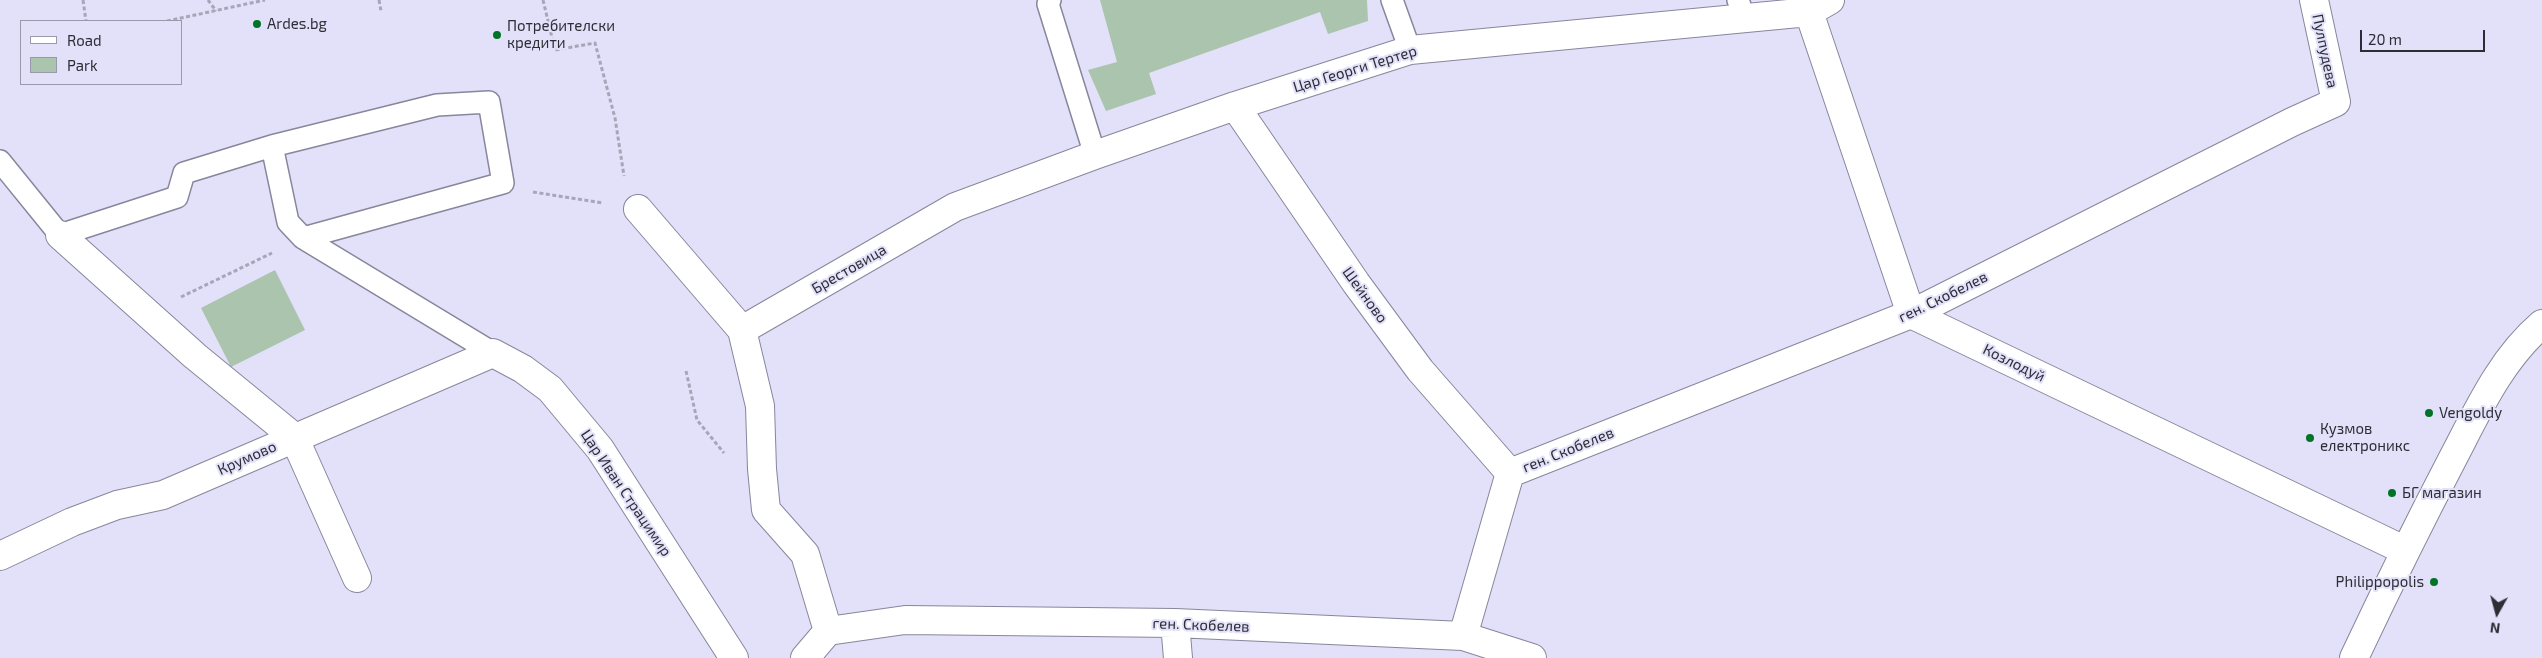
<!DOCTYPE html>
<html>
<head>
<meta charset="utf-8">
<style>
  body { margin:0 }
  #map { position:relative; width:2542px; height:658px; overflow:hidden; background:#e2e1f9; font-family:"Exo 2",sans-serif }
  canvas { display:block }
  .legend { position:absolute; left:20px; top:20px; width:162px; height:65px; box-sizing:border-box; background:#e2e1f9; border:1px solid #9a99ab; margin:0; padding:6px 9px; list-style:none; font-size:15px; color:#2d2d36 }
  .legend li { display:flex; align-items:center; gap:10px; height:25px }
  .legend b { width:25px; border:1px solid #9a99ab }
  .north { position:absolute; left:2472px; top:588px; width:50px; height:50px; -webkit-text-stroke:4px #e2e1f9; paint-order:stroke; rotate:187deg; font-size:14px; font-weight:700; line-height:20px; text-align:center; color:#2d2d36 }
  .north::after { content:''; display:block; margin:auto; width:18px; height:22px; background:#2d2d36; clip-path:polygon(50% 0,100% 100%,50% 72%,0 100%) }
  .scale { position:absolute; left:2360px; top:30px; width:125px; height:22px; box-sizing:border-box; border:2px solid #2d2d36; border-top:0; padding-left:6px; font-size:15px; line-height:18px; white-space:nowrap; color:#2d2d36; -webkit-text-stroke:4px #e2e1f9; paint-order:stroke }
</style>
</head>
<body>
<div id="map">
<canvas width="2542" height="658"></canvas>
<ul class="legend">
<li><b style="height:6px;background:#fff"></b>Road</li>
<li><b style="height:14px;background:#abc4ad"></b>Park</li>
</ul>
<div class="north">N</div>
<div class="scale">20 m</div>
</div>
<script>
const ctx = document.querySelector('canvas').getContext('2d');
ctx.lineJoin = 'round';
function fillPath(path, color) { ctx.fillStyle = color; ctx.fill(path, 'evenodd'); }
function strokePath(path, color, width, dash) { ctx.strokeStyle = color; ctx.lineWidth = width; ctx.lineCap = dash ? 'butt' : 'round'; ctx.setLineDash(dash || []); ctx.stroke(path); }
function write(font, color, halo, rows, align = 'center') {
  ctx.font = font + ' "Exo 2",sans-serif'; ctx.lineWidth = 4; ctx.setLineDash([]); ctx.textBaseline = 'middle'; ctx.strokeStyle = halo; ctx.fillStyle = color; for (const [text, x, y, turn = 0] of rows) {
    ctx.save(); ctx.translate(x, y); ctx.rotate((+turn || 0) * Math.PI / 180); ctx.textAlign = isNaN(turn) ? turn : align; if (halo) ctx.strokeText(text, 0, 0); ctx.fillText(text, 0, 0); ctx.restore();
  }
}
fillPath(new Path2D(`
  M 1100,0 L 1367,0 L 1368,21 L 1328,34 L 1320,12 L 1149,73 L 1156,94 L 1106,111 L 1088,70 L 1117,62 Z
  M 275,270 L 305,330 L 231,367 L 201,308 Z`), '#abc4ad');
const lane = new Path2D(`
  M 1050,0 L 1048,4 L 1095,155
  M 1392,0 L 1410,50
  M 1738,0 L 1744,17
  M 0,161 L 60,235 L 177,197 L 184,173 L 272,146
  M 303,238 L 288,222 L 272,146 L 437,105 L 489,102 L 503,183 L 303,238 L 493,353`);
const street = new Path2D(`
  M 1809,12 L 1911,314 L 2404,550
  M 1235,106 L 1356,283 L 1420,370 L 1510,473
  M 638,209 L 742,330 L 760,406 L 762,469 L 766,510 L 805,554 L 828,631
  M 60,235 L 195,356 L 294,437 L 357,578
  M 742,330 L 955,207 L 1095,155 L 1235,106 L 1410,50 L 1809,12 L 1830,0
  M 1510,473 L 1911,314 L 2292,122 L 2336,102 L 2314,0
  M 0,556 L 72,522 L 117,505 L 163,495 L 493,353 L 523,369 L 550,389 L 600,449 L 734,658
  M 1175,623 L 1178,658
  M 1463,636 L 1510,473
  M 805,658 L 828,631 L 905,620 L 1175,623 L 1463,636 L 1532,658`);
const secondary = new Path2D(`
  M 2354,658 C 2386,590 2419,523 2454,456 C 2478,410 2501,359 2542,324`);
strokePath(lane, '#87869c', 24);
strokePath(street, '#87869c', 30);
strokePath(secondary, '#87869c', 30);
strokePath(new Path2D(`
  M 83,0 L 86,21
  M 208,0 L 216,11
  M 379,0 L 381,11
  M 543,0 L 555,50 L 595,43 L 615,118 L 624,176
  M 167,21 L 265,0
  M 533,192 L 603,203
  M 181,297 L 272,253
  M 686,371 L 697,420 L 724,453`), '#a7a6b9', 3, [4, 2.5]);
strokePath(lane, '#fff', 21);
strokePath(street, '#fff', 28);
strokePath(secondary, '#fff', 28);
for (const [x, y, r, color] of [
  [257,24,5,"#017327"],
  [497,35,5,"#017327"],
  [2429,413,5,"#017327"],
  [2310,438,5,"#017327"],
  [2392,493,5,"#017327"],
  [2434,582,5,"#017327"]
]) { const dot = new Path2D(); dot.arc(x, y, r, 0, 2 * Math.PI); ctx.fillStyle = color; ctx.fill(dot); strokePath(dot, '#e2e1f9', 2); }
write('15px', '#2d2d36', '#e2e1f9', [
  ["Ardes.bg",267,24],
  ["Потребителски",507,26],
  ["кредити",507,43],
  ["Vengoldy",2439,413],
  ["Кузмов",2320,429],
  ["електроникс",2320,446],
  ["БГ магазин",2402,493],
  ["Philippopolis",2424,582,"right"]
], 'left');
write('15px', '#2d2d36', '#e2e1f9', [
  ["Пулпудева",2325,51,78],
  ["Цар Георги Тертер",1355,69,-17],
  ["Брестовица",849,269,-30],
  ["Шейново",1365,295,54],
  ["ген. Скобелев",1943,297,-26],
  ["Козлодуй",2014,363,26],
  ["ген. Скобелев",1568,450,-22],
  ["Крумово",247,458,-24],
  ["Цар Иван Страцимир",626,493,56],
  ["ген. Скобелев",1201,625,2]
]);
</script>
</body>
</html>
